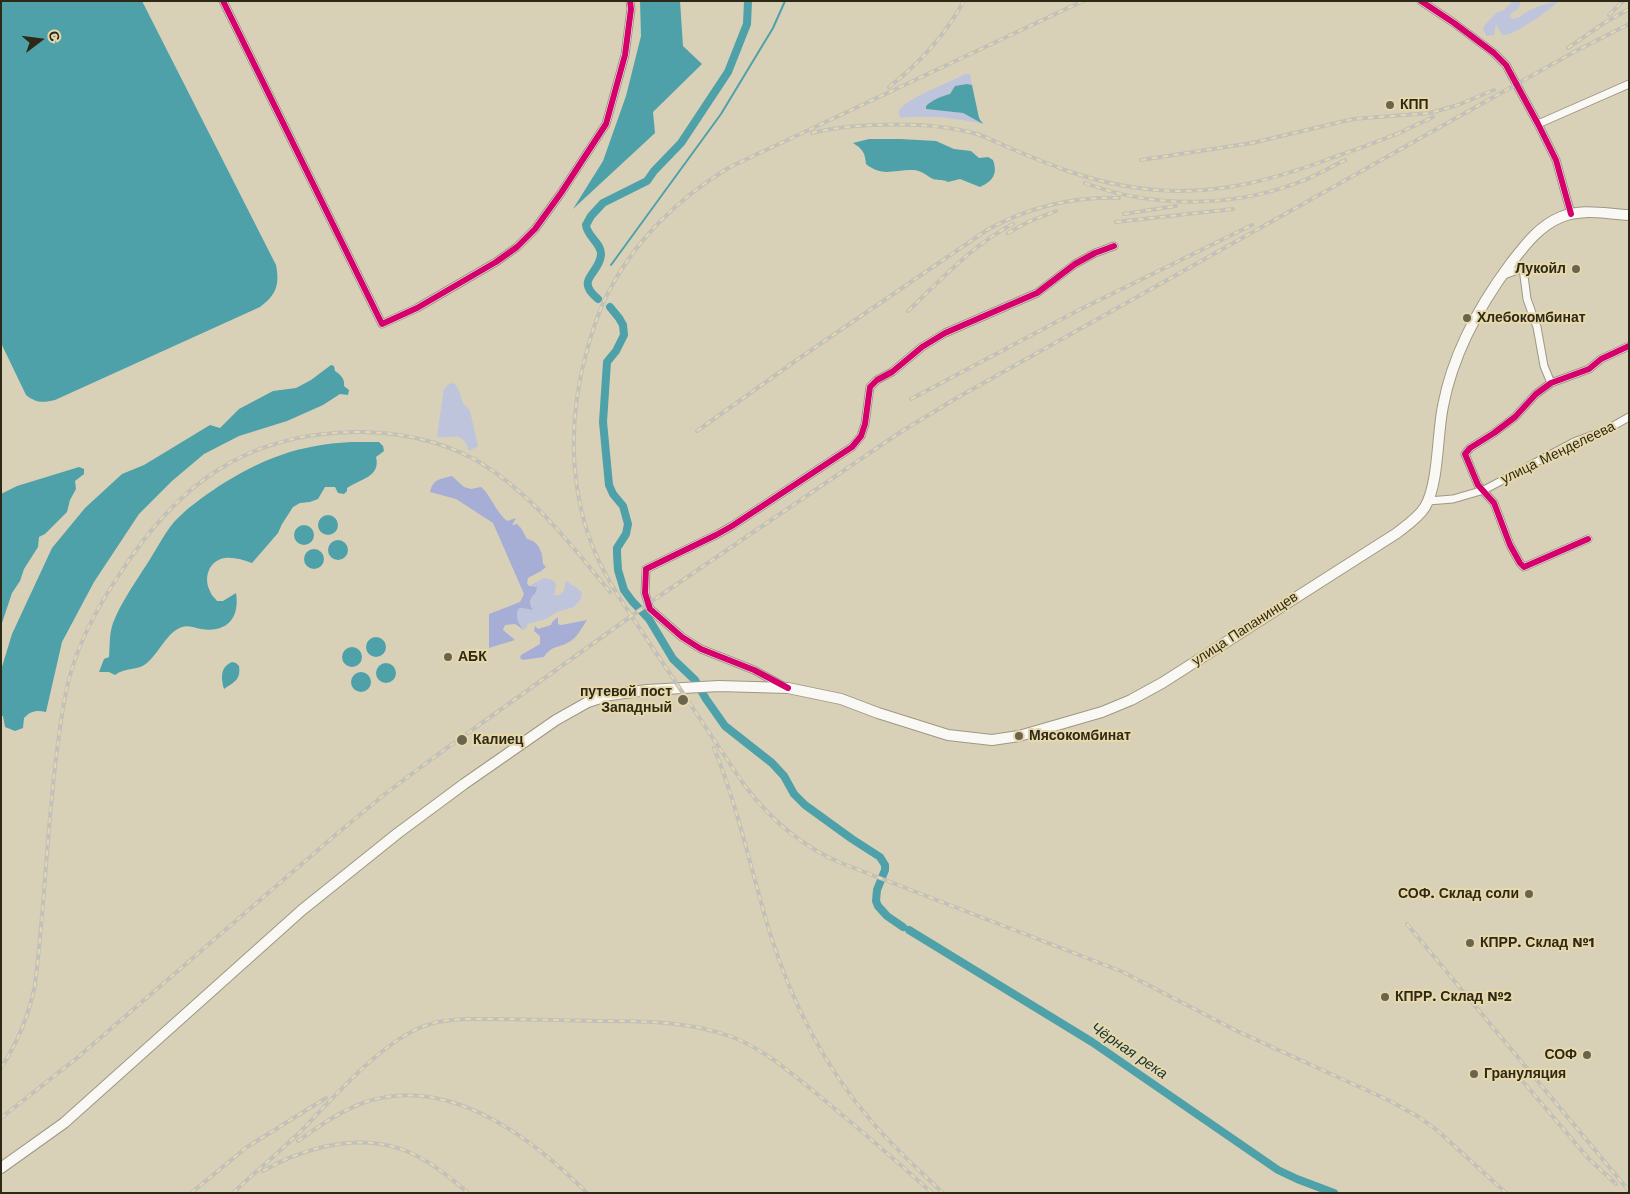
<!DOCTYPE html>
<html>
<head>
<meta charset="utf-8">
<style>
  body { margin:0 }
  #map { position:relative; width:1630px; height:1194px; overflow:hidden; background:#d8d1b8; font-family:"Work Sans",sans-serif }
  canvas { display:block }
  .frame { position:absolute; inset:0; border:2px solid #2e2917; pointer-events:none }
  .north { position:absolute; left:15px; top:15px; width:50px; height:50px; -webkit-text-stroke:4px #e6d8aa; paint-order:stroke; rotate:75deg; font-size:14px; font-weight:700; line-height:20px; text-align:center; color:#2e2917 }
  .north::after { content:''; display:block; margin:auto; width:18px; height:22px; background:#2e2917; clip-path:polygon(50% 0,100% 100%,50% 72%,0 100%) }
</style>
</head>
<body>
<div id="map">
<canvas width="1630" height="1194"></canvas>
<div class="frame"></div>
<div class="north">С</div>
</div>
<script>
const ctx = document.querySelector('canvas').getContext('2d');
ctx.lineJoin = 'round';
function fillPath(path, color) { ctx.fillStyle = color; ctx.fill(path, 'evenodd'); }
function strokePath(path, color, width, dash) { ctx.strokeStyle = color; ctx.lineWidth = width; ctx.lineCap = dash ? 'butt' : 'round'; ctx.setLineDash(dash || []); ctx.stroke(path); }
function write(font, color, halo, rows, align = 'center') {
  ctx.font = font + ' "Work Sans",sans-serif'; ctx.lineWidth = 4; ctx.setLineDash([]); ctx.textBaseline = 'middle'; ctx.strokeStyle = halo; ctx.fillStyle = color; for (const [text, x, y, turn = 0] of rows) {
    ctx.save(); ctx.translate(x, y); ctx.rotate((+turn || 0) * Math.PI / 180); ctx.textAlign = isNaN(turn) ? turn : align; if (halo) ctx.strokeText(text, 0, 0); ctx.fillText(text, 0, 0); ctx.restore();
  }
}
fillPath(new Path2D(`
  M 1513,1 L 1520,1 L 1520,5 L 1517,10 L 1511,13 L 1510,16 L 1512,19 C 1519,19 1521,15 1527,12 C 1532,8 1553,1 1559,1 C 1549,10 1515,36 1502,35 L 1496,24 L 1494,35 L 1486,36 L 1483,28 C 1486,22 1492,19 1496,13 L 1504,10 Z
  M 965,74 L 970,74 L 972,85 L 967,84 L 955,86 L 950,94 C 942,96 932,100 926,106 L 926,109 L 963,113 L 983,124 C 956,118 929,115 901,118 L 899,115 C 899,111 898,111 901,108 C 912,96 949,83 965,74 Z
  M 450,383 L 455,384 L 459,391 L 463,403 L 470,411 L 478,446 L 469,451 C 462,429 453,439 437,437 L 443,394 L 444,389 Z
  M 544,578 C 550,579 554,579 556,585 L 554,595 L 560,595 L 564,590 L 566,580 C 571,586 578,587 582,593 L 581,599 L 574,607 L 557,612 L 546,619 L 528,624 L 525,630 C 519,624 514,616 519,608 L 530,606 L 532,596 L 537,587 L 529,586 Z`), '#bec4dc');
fillPath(new Path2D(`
  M 452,476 L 464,487 L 471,489 L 481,487 C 491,495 495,511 507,521 L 516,518 L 512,525 L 517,524 L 521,528 L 527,539 C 539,541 543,553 543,564 L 546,567 L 541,571 L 528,578 L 527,583 L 529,586 L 537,587 L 536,592 C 530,598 528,603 533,610 L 523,608 L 519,608 C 514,616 519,624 524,630 L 515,624 L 505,625 L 503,630 L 515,640 L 489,648 L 489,614 L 520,602 L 524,594 L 493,523 L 456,499 L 430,492 C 433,479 440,479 452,476 Z
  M 558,617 L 558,624 L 561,625 L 587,620 C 582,627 579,635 572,640 C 560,649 552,644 544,657 L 523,660 L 520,658 L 521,655 L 540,644 L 540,636 L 534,631 L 535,626 L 538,629 L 551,625 L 553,621 Z`), '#a7aed5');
fillPath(new Path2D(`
  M 1,1 L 142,1 L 276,265 C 280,285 276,295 260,307 L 55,400 C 43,403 36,403 26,395 L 1,343 Z
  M 640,1 L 680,1 L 683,46 L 702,64 L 653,112 L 655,133 L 573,209 L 603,161 L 626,96 L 641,36 Z
  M 967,84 L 972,85 L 979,118 L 983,124 L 963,113 L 926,109 L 926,106 C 932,100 942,96 950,94 L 955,86 Z
  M 869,139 L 900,139 L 936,141 L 954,149 L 971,151 L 979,158 L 988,157 L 993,160 C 998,174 993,181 980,187 L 960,179 L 948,182 C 943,179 938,181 933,179 C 926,175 920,169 911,170 C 893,170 882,177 866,164 C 865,153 863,149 853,143 Z
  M 331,365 L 334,366 L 335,371 C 341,375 345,379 344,386 L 349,390 L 348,395 L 340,394 L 323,405 L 287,421 L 239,436 L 204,454 L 172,481 L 139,514 L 94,582 L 62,642 L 46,712 C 36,710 31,711 24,718 L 23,728 L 15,731 L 5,727 L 3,716 L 1,716 L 1,670 L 12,634 L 52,548 L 85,508 L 122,474 L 144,465 L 210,425 L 220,428 L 239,409 L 273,391 L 296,388 L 311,380 Z
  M 351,442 L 379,442 L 383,446 L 384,451 L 376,457 C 381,477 360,479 347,488 L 347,491 L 344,494 L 338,493 L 335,487 L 325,487 L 318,499 L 310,502 L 300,503 L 293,507 L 282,524 L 278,533 L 252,563 C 243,560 234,557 225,558 C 209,560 203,578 210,591 C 211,595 215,598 217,601 L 223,601 L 236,593 C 240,618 227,633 201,629 C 195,628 188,625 182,627 C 166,633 160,652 147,663 C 138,671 125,667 115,675 L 109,672 L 99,672 L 104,659 L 109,657 C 110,646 109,634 113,623 C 120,605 132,587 143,570 C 153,556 163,535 174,522 C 187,508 203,497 219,486 C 264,458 298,445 351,442 Z
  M 79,467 L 84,469 L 84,474 L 75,481 L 76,489 L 70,500 L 67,512 L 45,534 L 39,537 L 38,547 L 24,569 L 20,581 L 12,593 L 1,626 L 1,494 L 17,486 Z
  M318 525a10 10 0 1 1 20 0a10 10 0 1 1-20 0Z
  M294 535a10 10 0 1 1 20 0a10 10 0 1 1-20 0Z
  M328 550a10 10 0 1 1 20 0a10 10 0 1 1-20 0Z
  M304 559a10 10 0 1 1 20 0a10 10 0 1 1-20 0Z
  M366 647a10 10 0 1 1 20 0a10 10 0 1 1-20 0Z
  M342 657a10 10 0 1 1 20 0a10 10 0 1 1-20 0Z
  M 232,662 L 236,663 L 239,666 C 241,680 234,682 224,689 C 221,678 220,667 232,662 Z
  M376 673a10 10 0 1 1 20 0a10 10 0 1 1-20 0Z
  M351 682a10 10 0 1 1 20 0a10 10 0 1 1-20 0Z`), '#4ea1a8');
strokePath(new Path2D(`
  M 611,265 L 721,114 L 773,28 L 785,1`), '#4ea1a8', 2);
strokePath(new Path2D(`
  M 598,299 C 574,279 599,275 601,255 C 602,243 587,237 586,225 L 591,216 L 603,203 L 647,181 L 654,171 L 681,143 L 728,72 L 747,24 L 748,1
  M 610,307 L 619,318 L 623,325 L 624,335 L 616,351 L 607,362 L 603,422 L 609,485 L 613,494 L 623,506 L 628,524 L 626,534 L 617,548 L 617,554 L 618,570 L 624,590 L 632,601 L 649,619 L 673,659 L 695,680 L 706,699 L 725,726 L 772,763 L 784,776 L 794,794 L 805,805 L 852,839 L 880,857 L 885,865 L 885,870 L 877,890 L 876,901 L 878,906 L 887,916 L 903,927
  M 909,930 L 1092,1042 L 1278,1170 L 1297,1179 L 1334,1193`), '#4ea1a8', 8);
const street = new Path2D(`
  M 223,1 L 382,324 L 417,308 L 496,262 L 517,247 L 535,229 L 561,193 L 606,124 L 625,55 L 631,9 L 630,1
  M 1421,1 L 1454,23 L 1494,53 L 1506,65 L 1538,124 L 1556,160 L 1571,214
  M 1538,124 L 1629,84
  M 1504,275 L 1523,268 L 1527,299 L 1537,327 L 1544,366 L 1551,383
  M 1428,501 L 1453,499 L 1484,490 L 1574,442 L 1606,430 L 1629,417
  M 1588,539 L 1524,567 L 1520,563 L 1510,545 L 1494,503 L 1478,485 L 1465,454 L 1470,448 L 1494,433 L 1515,417 L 1536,394 L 1551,383 L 1589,369 L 1601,359 L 1629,346
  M 785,687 L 754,670 L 701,649 L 682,637 L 650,609 L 645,593 L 646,569 L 716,535 L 732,526 L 852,447 L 861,436 L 865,424 L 870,387 L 877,380 L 892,372 L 922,347 L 945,333 L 1037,293 L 1075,264 L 1095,253 L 1114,246`);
const secondary = new Path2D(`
  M 1,1168 L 64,1123 L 302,910 L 398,833 L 464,784 L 556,720 L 588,702 L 610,695 L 647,690 L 719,686 L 788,688 L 841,699 L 878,713 L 948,735 L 992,740 L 1019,736 L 1102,712 L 1131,700 L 1162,683 L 1397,533 C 1407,525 1418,518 1425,507 C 1439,483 1437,434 1443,406 C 1453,353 1479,306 1511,263 C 1525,245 1539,226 1561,217 C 1582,208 1606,214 1629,215`);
strokePath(street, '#9d9884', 9);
strokePath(secondary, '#9d9884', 12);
strokePath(street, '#f9f8f4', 7);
strokePath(secondary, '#f9f8f4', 10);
const rail = new Path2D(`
  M 1083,1 L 730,167 C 678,198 633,242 606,297 C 598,313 592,332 587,350 C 568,418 568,491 597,557 C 611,588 632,616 650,644 C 682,691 713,739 745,786 C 771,820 801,846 841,863 L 1123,972 L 1237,1031 L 1388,1100 L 1419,1117 L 1438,1131 L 1506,1193
  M 1609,15 L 1623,1
  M 1568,48 L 1604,23 L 1629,9
  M 889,87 C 920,63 945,35 964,1
  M 812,133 C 857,122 932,121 977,134 C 989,138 1000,144 1012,149 C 1046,163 1079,177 1115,184 C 1196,201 1261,185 1337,156 C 1358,149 1380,141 1401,132
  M 1395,135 L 1433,117
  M 1141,160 L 1252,143 L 1353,119 L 1430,113 L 1458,105 L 1494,90
  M 1085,183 C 1151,208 1230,208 1297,183 C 1314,177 1329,168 1345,160
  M 1124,214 L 1176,206
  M 1116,222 L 1233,209
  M 1008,233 L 1028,222 L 1056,211
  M 908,311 C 941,280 972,245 1013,224
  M 911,399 L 1077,311 L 1252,225
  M 697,431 L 801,357 L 987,230 C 1026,208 1074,196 1119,198
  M 714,748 C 738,807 751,870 769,930 C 791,1001 824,1067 873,1123 C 894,1148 919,1170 943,1193
  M 1407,924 L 1629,1191
  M 1,1068 C 18,1042 29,1015 35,985 C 45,905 47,823 58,743 C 61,719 64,695 71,672 C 81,637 99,605 119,575 C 177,485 244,434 354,432 C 395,431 438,440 474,459 C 530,491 570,543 610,592
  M 1519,1077 L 1588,1158 L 1616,1184
  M 1,1118 L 77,1058 L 333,837 L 385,794 L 433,758 L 658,597 L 899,433 L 955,399 L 1574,52 L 1629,24
  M 298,1141 C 318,1127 340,1111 363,1103 C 447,1073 531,1137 587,1193
  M 263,1171 C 282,1160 302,1152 323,1147 C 386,1133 422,1152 468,1193
  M 191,1193 L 247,1147 L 326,1098
  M 233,1193 C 256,1171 281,1151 303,1129 C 335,1096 375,1049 417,1029 C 434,1021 453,1019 472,1019 C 514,1019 556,1020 598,1021 C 642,1021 690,1021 732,1037 C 764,1049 791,1073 817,1094 C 856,1126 894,1159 932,1193`);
strokePath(rail, '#c2c0ba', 4);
strokePath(rail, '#e6d8aa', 2, [5.5]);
strokePath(new Path2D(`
  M 223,1 L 382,324 L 417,308 L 496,262 L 517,247 L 535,229 L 561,193 L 606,124 L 625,55 L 631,9 L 630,1
  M 1421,1 L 1454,23 L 1494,53 L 1506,65 L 1538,124 L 1556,160 L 1571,214
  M 1588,539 L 1524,567 L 1520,563 L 1510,545 L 1494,503 L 1478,485 L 1465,454 L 1470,448 L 1494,433 L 1515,417 L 1536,394 L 1551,383 L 1589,369 L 1601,359 L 1629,346
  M 788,688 L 754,670 L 701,649 L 682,637 L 650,609 L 645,593 L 646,569 L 716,535 L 732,526 L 852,447 L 861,436 L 865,424 L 870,387 L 877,380 L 892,372 L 922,347 L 945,333 L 1037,293 L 1075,264 L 1095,253 L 1114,246`), '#d6006c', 6);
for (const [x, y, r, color] of [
  [1390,105,5,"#6a644f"],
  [1576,269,5,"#6a644f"],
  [1467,318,5,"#6a644f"],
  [448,657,5,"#6a644f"],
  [683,700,6,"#6a644f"],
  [1019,736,5,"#6a644f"],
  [462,740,6,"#6a644f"],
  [1529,894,5,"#6a644f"],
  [1470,943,5,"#6a644f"],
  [1385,997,5,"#6a644f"],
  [1587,1055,5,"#6a644f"],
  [1474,1074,5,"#6a644f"]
]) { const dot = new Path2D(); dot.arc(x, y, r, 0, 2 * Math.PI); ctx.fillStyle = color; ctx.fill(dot); strokePath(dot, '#e6d8aa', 2); }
write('bold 14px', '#2e2917', '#e6d8aa', [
  ["КПП",1400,105],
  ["Лукойл",1566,269,"right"],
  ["Хлебокомбинат",1477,318],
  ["АБК",458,657],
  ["путевой пост",672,692,"right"],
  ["Западный",672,708,"right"],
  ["Мясокомбинат",1029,736],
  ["Калиец",473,740],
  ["СОФ. Склад соли",1519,894,"right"],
  ["КПРР. Склад №1",1480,943],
  ["КПРР. Склад №2",1395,997],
  ["СОФ",1577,1055,"right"],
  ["Грануляция",1484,1074]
], 'left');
write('14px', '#2e2917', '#e6d8aa', [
  ["улица Менделеева",1558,453,-26],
  ["улица Папанинцев",1245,629,-33]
]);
write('italic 15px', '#15353c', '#e6d8aa', [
  ["Чёрная река",1129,1051,34]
]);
</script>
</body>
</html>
